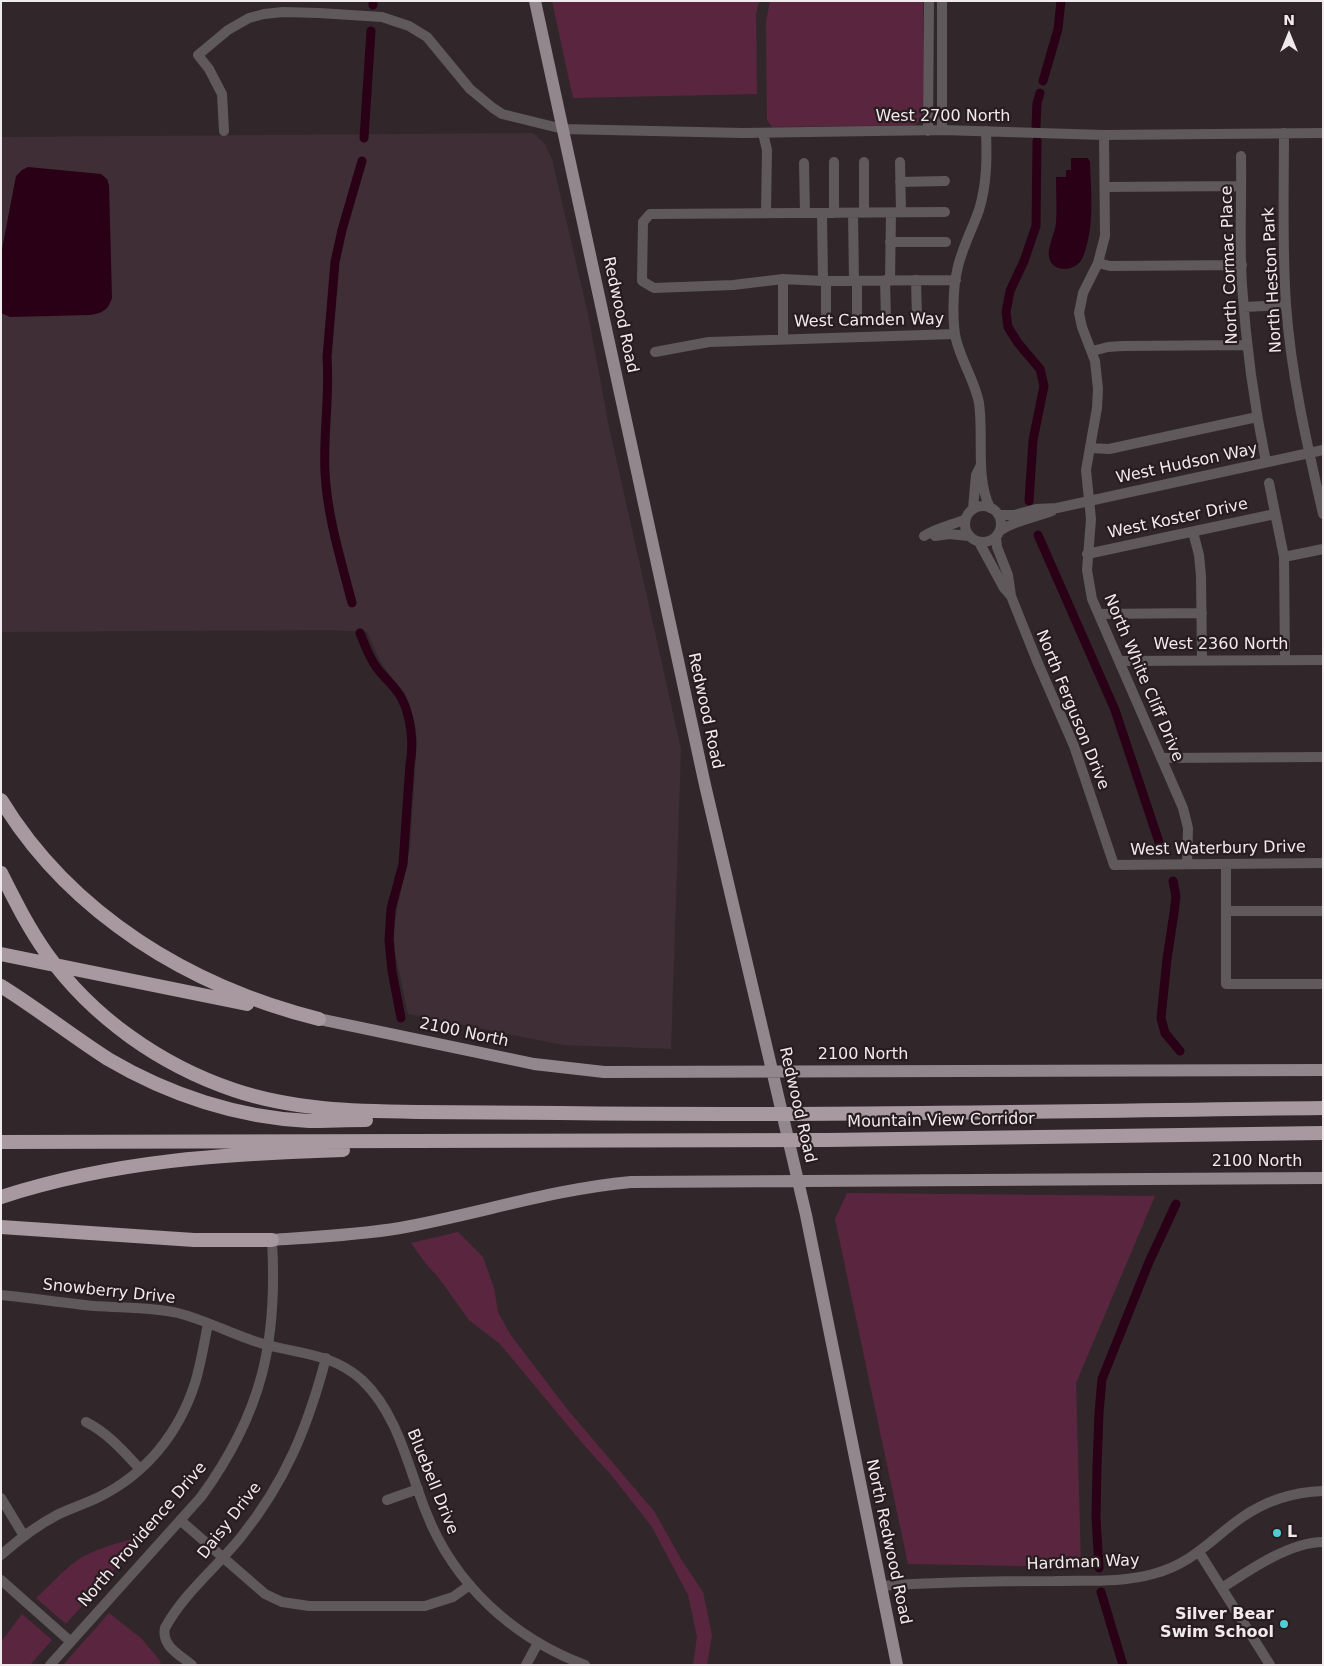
<!DOCTYPE html>
<html>
<head>
<meta charset="utf-8">
<style>
  body { margin:0 }
  #map { position:relative; width:1324px; height:1666px; overflow:hidden; background:#31272b; font-family:"DejaVu Sans",sans-serif }
  canvas { display:block }
  .frame { position:absolute; inset:0; border:2px solid #f1eaec; pointer-events:none }
  .north { position:absolute; left:1264px; top:10px; width:50px; height:50px; -webkit-text-stroke:4px #271d21; paint-order:stroke; rotate:0deg; font-size:14px; font-weight:700; line-height:20px; text-align:center; color:#f1eaec }
  .north::after { content:''; display:block; margin:auto; width:18px; height:22px; background:#f1eaec; clip-path:polygon(50% 0,100% 100%,50% 72%,0 100%) }
</style>
</head>
<body>
<div id="map">
<canvas width="1324" height="1666"></canvas>
<div class="frame"></div>
<div class="north">N</div>
</div>
<script>
const ctx = document.querySelector('canvas').getContext('2d');
ctx.lineJoin = 'round';
function fillPath(path, color) { ctx.fillStyle = color; ctx.fill(path, 'evenodd'); }
function strokePath(path, color, width, dash) { ctx.strokeStyle = color; ctx.lineWidth = width; ctx.lineCap = dash ? 'butt' : 'round'; ctx.setLineDash(dash || []); ctx.stroke(path); }
function write(font, color, halo, rows, align = 'center') {
  ctx.font = font + ' "DejaVu Sans",sans-serif'; ctx.lineWidth = 4.5; ctx.setLineDash([]); ctx.textBaseline = 'middle'; ctx.strokeStyle = halo; ctx.fillStyle = color; for (const [text, x, y, turn = 0] of rows) {
    ctx.save(); ctx.translate(x, y); ctx.rotate((+turn || 0) * Math.PI / 180); ctx.textAlign = isNaN(turn) ? turn : align; if (halo) ctx.strokeText(text, 0, 0); ctx.fillText(text, 0, 0); ctx.restore();
  }
}
fillPath(new Path2D(`
  M 533,133 L 545,144 L 552,159 L 588,314 L 608,422 L 681,749 L 671,1049 L 563,1045 L 408,1014 L 395,952 L 394,929 L 398,904 L 410,849 L 417,740 L 415,724 L 408,701 L 380,661 L 367,632 L 333,630 L 1,632 L 1,137 Z`), '#3f2e35');
fillPath(new Path2D(`
  M 552,1 L 759,1 L 756,14 L 757,94 L 573,98 Z
  M 770,1 L 923,1 L 924,114 L 922,119 L 914,125 L 772,127 L 767,120 L 766,22 Z
  M 847,1193 L 1155,1196 L 1076,1383 L 1081,1567 L 908,1564 L 835,1219 Z
  M 458,1232 L 483,1257 L 494,1288 L 498,1312 L 510,1334 L 567,1409 L 654,1511 L 681,1559 L 703,1592 L 712,1635 L 707,1665 L 693,1665 L 697,1637 L 688,1595 L 652,1527 L 612,1476 L 584,1445 L 500,1344 L 469,1320 L 438,1277 L 426,1264 L 411,1243 Z
  M 144,1536 L 66,1624 L 36,1598 C 48,1587 59,1575 71,1565 C 92,1548 119,1543 144,1536 Z
  M 109,1613 L 142,1639 L 161,1662 L 159,1665 L 63,1665 Z
  M 22,1614 L 52,1640 L 30,1665 L 1,1665 L 1,1642 Z`), '#5a263f');
fillPath(new Path2D(`
  M 1071,158 L 1088,158 L 1090,162 C 1091,193 1095,227 1083,257 C 1077,272 1052,274 1049,257 C 1047,248 1055,233 1056,223 C 1057,208 1056,192 1056,177 L 1066,177 L 1066,170 L 1071,170 Z
  M 28,167 L 101,174 L 107,179 L 109,185 L 112,298 C 108,310 103,313 90,315 L 10,317 L 1,313 L 1,254 L 16,176 L 22,170 Z`), '#2a0016');
strokePath(new Path2D(`
  M 373,5 L 373,1
  M 1043,81 L 1058,29 L 1061,1
  M 1036,126 L 1037,103 L 1040,93
  M 364,138 L 371,31
  M 1029,501 L 1033,440 L 1044,386 L 1040,369 L 1018,343 L 1008,327 L 1006,312 L 1010,291 L 1024,261 L 1036,226 L 1037,141
  M 1038,535 L 1115,710 L 1159,842
  M 352,603 C 341,560 327,516 325,472 C 323,433 330,395 327,357 L 335,262 L 342,230 L 362,161
  M 360,633 C 365,645 369,658 377,668 C 385,679 396,687 402,699 C 411,717 414,745 410,764 L 403,864 L 391,909 L 389,940 L 392,971 L 401,1018
  M 1173,881 L 1176,896 L 1174,913 L 1167,959 L 1161,1018 L 1165,1033 L 1180,1051
  M 1099,1568 L 1096,1517 L 1097,1467 L 1099,1413 L 1102,1379 L 1149,1262 L 1176,1204
  M 1101,1592 L 1123,1665`), '#2a0016', 9);
strokePath(new Path2D(`
  M 942,1 L 942,130
  M 224,131 L 222,94 L 209,69 L 198,55 L 228,30 L 249,18 L 264,14 L 283,12 L 319,13 L 382,17 L 409,26 L 427,37 L 470,89 L 493,108 L 502,114 L 563,129 L 742,133 L 942,130 L 1104,135 L 1323,133
  M 928,131 L 929,1
  M 986,131 C 987,158 987,184 979,210 C 972,230 961,250 957,271 C 953,287 952,323 956,339 C 961,361 975,381 979,403 C 984,438 975,476 990,508
  M 763,133 L 767,150 L 766,212
  M 1284,133 C 1284,190 1282,247 1286,304 C 1291,375 1307,444 1323,514
  M 1104,135 L 1105,236 L 1098,263 L 1083,293 L 1079,313 L 1082,327 L 1095,361 L 1098,389 L 1097,408 L 1086,470 L 1091,519 L 1087,570 L 1092,599 L 1183,808 L 1188,828 L 1187,864
  M 1241,156 C 1242,198 1239,242 1242,285 C 1246,345 1254,404 1266,462
  M 834,162 L 834,213
  M 864,162 L 864,213
  M 900,162 L 901,212
  M 804,163 L 805,213
  M 900,182 L 945,181
  M 1105,187 L 1241,186
  M 945,212 L 650,214 L 643,222 L 642,281 L 654,288 L 733,285 L 783,279 L 823,281 L 956,280
  M 822,213 L 823,281
  M 853,213 L 854,281
  M 890,242 L 946,242
  M 1098,263 L 1110,266 L 1242,265
  M 783,279 L 783,338
  M 885,280 L 886,319
  M 890,280 L 891,213
  M 916,280 L 917,318
  M 1244,307 L 1286,305
  M 826,319 L 826,281
  M 857,319 L 857,281
  M 1092,351 L 1108,347 L 1123,346 L 1247,345
  M 655,352 L 709,342 L 955,334
  M 1090,448 L 1109,449 L 1257,417
  M 1269,483 L 1284,557 L 1285,660
  M965 524a18 18 0 1 1 36 0a18 18 0 1 1-36 0Z
  M 973,509 L 976,475 L 980,467
  M 999,515 L 1014,515 L 1036,509 L 1057,508 L 1323,450
  M 1001,530 C 1016,520 1035,518 1052,511
  M 1193,532 L 1199,555 L 1201,576 L 1202,660
  M 924,536 C 937,528 952,525 966,519
  M 935,536 L 949,534 L 969,536
  M 996,537 L 997,547 L 1008,575 L 1011,596 L 1037,661 L 1074,746 L 1114,865 L 1323,863
  M 979,542 L 1004,588 L 1011,596
  M 1087,554 L 1275,514
  M 1284,557 L 1323,549
  M 1099,614 L 1202,613
  M 1119,661 L 1323,660
  M 1161,758 L 1323,757
  M 1226,864 L 1226,984 L 1323,984
  M 1226,911 L 1323,911
  M 1,1295 C 33,1298 64,1303 95,1306 C 123,1308 152,1307 178,1313 C 209,1321 237,1337 267,1345 C 302,1354 333,1354 362,1380 C 398,1414 408,1467 426,1512 C 454,1584 513,1638 585,1665
  M 86,1422 C 108,1433 124,1452 140,1469
  M 1,1498 L 24,1536
  M 387,1500 L 418,1489
  M 180,1520 L 265,1594 L 282,1602 L 309,1606 L 425,1606 L 453,1597 L 470,1585
  M 1199,1552 L 1270,1665
  M 1,1555 C 18,1540 36,1526 57,1515 C 71,1508 85,1504 99,1497 C 146,1474 179,1433 195,1383 C 201,1364 204,1343 208,1324
  M 1,1580 L 71,1642
  M 880,1586 C 938,1582 996,1581 1055,1581 C 1087,1580 1121,1583 1153,1574 C 1193,1563 1209,1541 1241,1518 C 1265,1501 1294,1492 1323,1491
  M 1222,1588 C 1249,1570 1290,1542 1323,1542
  M 50,1665 L 201,1497 C 262,1413 278,1342 272,1240
  M 192,1665 C 180,1655 161,1646 165,1628 C 184,1593 217,1567 241,1537 C 286,1481 308,1426 326,1358
  M 526,1665 L 538,1643`), '#5f595b', 10);
strokePath(new Path2D(`
  M 535,1 L 705,785 L 806,1215 L 897,1665
  M 319,1019 L 534,1064 L 604,1072 L 1323,1070
  M 272,1240 C 315,1237 358,1235 400,1228 C 478,1214 553,1189 631,1182 L 1323,1178`), '#92878c', 12);
strokePath(new Path2D(`
  M 1,800 C 71,915 191,987 319,1019
  M 1,873 C 15,901 29,929 47,954 C 92,1017 160,1065 234,1090 C 293,1110 355,1111 417,1112 C 465,1112 512,1113 560,1113 C 814,1116 1068,1111 1323,1108
  M 1,954 L 247,1004
  M 1,986 C 38,1009 72,1036 108,1059 C 169,1095 239,1118 309,1121 C 328,1121 347,1120 366,1120
  M 1,1142 L 827,1140 L 1323,1133
  M 1,1197 C 115,1160 224,1154 343,1150
  M 1,1227 L 194,1240 L 272,1240`), '#a7999f', 14);
for (const [x, y, r, color] of [
  [1277,1533,5,"#51ccd4"],
  [1284,1624,5,"#51ccd4"]
]) { const dot = new Path2D(); dot.arc(x, y, r, 0, 2 * Math.PI); ctx.fillStyle = color; ctx.fill(dot); strokePath(dot, '#271d21', 2); }
write('16px', '#f1eaec', '#271d21', [
  ["West 2700 North",943,117],
  ["North Cormac Place",1230,265,-92],
  ["North Heston Park",1273,280,-93],
  ["Redwood Road",620,315,78],
  ["West Camden Way",869,321,-1],
  ["West Hudson Way",1187,464,-12],
  ["West Koster Drive",1178,519,-12],
  ["West 2360 North",1221,645],
  ["North White Cliff Drive",1143,678,67],
  ["North Ferguson Drive",1072,710,68],
  ["Redwood Road",705,711,78],
  ["West Waterbury Drive",1218,849,-1],
  ["2100 North",464,1033,12],
  ["2100 North",863,1055],
  ["Redwood Road",797,1105,77],
  ["Mountain View Corridor",941,1121,-1],
  ["2100 North",1257,1162],
  ["Snowberry Drive",109,1292,6],
  ["Bluebell Drive",432,1482,68],
  ["Daisy Drive",230,1521,-52],
  ["North Providence Drive",143,1535,-49],
  ["North Redwood Road",888,1542,78],
  ["Hardman Way",1083,1563,-2]
]);
write('bold 16px', '#f1eaec', '#271d21', [
  ["L",1287,1533],
  ["Silver Bear",1274,1615,"right"],
  ["Swim School",1274,1633,"right"]
], 'left');
</script>
</body>
</html>
